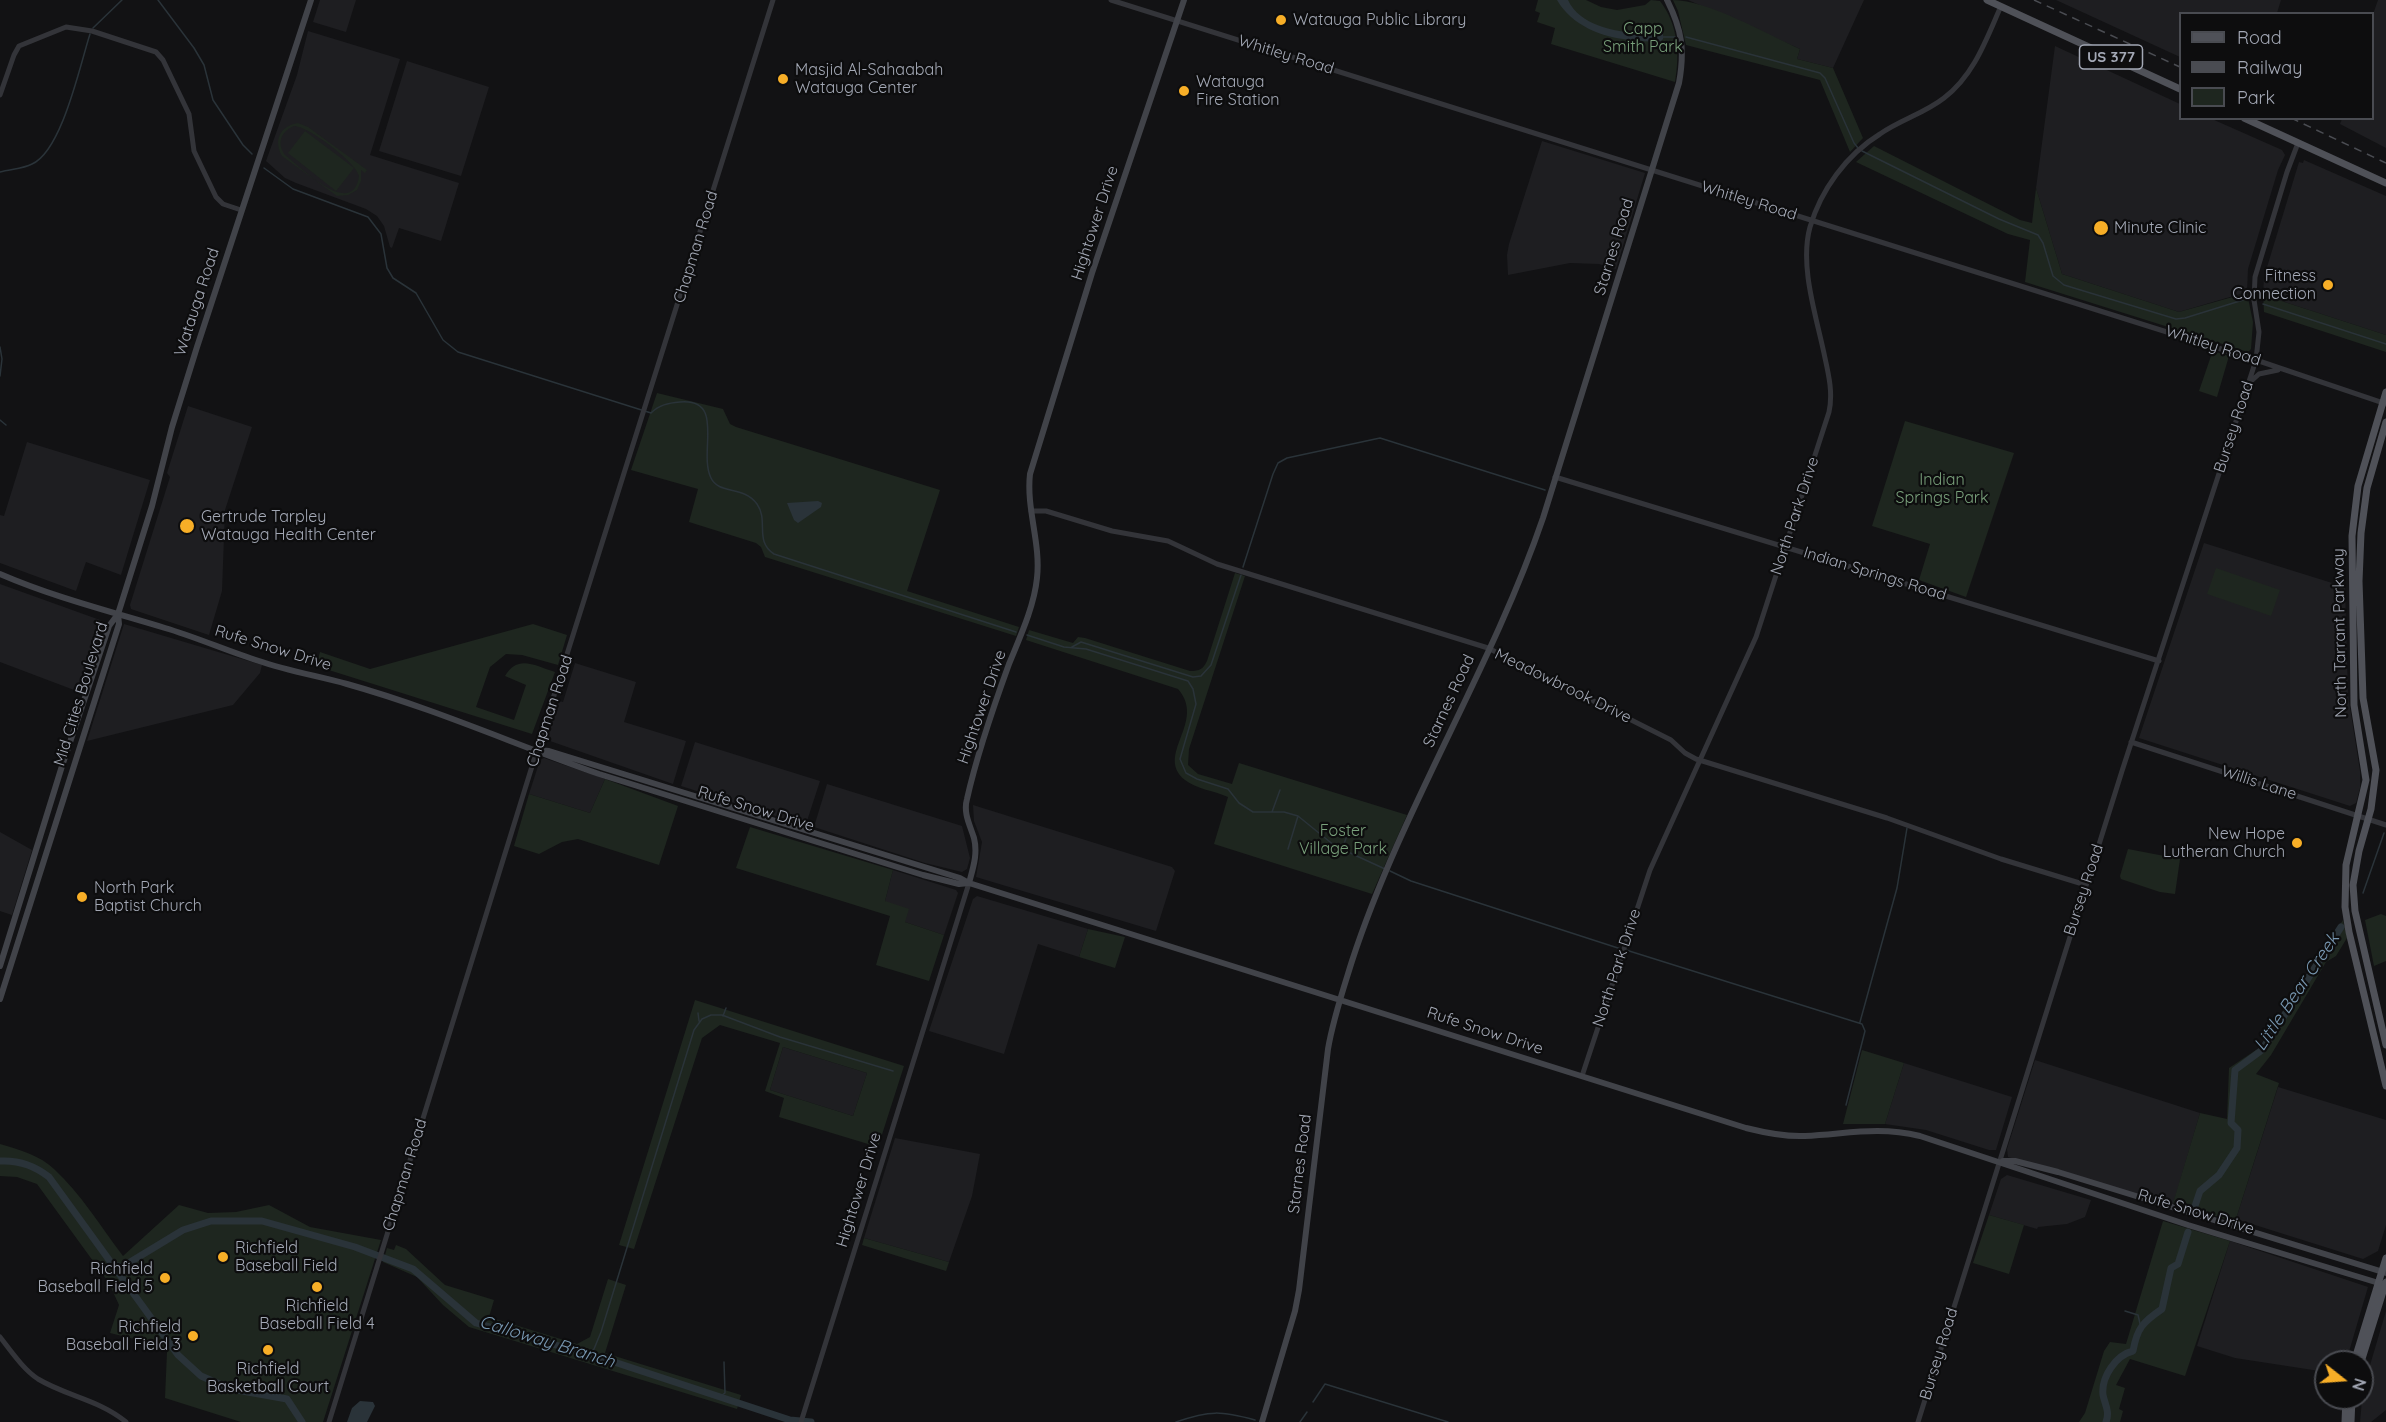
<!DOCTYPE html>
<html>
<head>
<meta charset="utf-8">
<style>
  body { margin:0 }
  #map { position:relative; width:2386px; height:1422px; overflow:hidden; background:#121214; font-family:Quicksand,sans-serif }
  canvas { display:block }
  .legend { position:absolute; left:2179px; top:12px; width:195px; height:108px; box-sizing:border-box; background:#0d0d0e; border:2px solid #494b51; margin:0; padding:8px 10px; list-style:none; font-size:18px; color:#a3a8b5 }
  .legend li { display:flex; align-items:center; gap:12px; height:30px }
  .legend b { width:30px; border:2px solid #494b51 }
  .north { position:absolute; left:2314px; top:1350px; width:60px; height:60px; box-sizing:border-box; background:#0d0d0e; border:2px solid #494b51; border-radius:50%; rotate:107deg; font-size:16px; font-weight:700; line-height:24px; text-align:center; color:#a3a8b5 }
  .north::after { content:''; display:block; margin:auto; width:21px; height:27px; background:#f7ae27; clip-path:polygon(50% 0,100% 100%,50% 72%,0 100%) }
</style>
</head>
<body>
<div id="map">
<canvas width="2386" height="1422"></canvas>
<ul class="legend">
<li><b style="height:8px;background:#4f5158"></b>Road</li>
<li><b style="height:8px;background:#4a4c52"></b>Railway</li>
<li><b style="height:16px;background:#1e261f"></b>Park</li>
</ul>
<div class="north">N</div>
</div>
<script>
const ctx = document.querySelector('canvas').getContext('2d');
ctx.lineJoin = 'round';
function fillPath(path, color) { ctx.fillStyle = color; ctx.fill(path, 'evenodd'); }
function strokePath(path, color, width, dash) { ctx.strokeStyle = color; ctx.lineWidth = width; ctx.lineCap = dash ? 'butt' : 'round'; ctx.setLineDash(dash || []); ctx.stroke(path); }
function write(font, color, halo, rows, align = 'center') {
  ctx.font = font + ' Quicksand,sans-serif'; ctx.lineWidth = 4.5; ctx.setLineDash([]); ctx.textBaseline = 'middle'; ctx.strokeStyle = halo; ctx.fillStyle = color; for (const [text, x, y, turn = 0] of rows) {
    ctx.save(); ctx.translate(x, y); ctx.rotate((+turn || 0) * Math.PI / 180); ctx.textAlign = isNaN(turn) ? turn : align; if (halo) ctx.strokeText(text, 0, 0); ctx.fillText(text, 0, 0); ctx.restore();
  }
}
fillPath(new Path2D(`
  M 320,0 L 356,0 L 346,32 L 313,22 Z
  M 1688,0 L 1864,0 L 1833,68 L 1797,59 L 1800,49 Z
  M 2056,0 L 2281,0 L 2277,13 L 2180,14 L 2180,57 Z
  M 2378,0 L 2386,0 L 2386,148 L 2340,124 L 2342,119 L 2372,118 L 2372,17 Z
  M 308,31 L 400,59 L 370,155 L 459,183 L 441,241 L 399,228 L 392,248 L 390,247 L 384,226 L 377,216 L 366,209 L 296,183 L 285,178 L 266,161 L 297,75 Z
  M 2055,46 L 2180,104 L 2180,118 L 2212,119 L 2282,150 L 2285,155 L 2278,170 L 2248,269 L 2247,292 L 2179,312 L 2062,274 L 2036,188 Z
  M 407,61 L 489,87 L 461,176 L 379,151 Z
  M 1542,141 L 1645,173 L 1616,269 L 1599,264 L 1570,263 L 1508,275 L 1507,255 L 1509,244 Z
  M 2304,160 L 2386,196 L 2386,335 L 2263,295 L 2264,277 L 2299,162 L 2303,163 Z
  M 188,406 L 252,427 L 225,510 L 222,591 L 209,635 L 131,609 L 130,605 L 170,477 L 167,473 Z
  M 27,442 L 150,480 L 121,575 L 86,562 L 76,591 L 0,563 L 0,515 L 4,516 Z
  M 2204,543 L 2345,587 L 2348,695 L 2360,771 L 2360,788 L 2356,803 L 2350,806 L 2139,738 Z
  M 0,584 L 100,620 L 103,624 L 82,693 L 0,662 Z
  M 124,624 L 262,665 L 260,673 L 233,705 L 87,741 Z
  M 575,663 L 636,682 L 624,722 L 686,741 L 673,784 L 550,741 L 548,736 L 559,701 L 563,702 Z
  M 695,742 L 820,781 L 807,821 L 801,824 L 681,786 Z
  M 544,758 L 605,779 L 590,813 L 529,794 L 540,760 Z
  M 827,784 L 962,826 L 970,858 L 967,869 L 962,872 L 925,863 L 814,827 Z
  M 973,805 L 1172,867 L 1175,871 L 1156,931 L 976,877 L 982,842 L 974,821 Z
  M 0,832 L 32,850 L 12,915 L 0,911 Z
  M 893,870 L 956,890 L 958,893 L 944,935 L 905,922 L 885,901 Z
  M 977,896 L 1088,929 L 1079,957 L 1038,944 L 1004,1054 L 929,1031 L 973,899 Z
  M 783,1047 L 867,1073 L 853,1116 L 770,1090 Z
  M 2035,1060 L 2200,1113 L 2173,1205 L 2008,1157 L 2007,1149 Z
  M 1904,1063 L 2012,1097 L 1996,1150 L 1989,1150 L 1926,1130 L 1885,1124 Z
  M 2278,1087 L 2386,1120 L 2386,1225 L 2378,1251 L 2363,1259 L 2236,1219 Z
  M 895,1138 L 980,1154 L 972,1196 L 949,1262 L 864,1238 Z
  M 2007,1175 L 2091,1200 L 2085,1217 L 2067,1224 L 2038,1227 L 2037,1229 L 1989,1215 L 2001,1179 Z
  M 2230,1241 L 2368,1287 L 2346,1362 L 2326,1362 L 2326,1372 L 2235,1358 L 2197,1346 Z
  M 2386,1311 L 2386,1410 L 2371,1422 L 2360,1422 L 2363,1389 Z`), '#1e1e21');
fillPath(new Path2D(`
  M 1538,0 L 1586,0 L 1601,7 L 1617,10 L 1645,5 L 1651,0 L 1660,1 C 1678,24 1680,54 1675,82 L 1551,44 L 1555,28 L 1537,22 L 1540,13 L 1535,11 Z
  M 1673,0 C 1707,0 1767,34 1800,49 L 1797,59 L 1833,68 L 1863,138 L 1850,152 L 1820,80 L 1686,45 L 1678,11 Z
  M 298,123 L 308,127 L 367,170 L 365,173 L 361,170 L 361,181 L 357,190 L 348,195 L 337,196 L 282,156 C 273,140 280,126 298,123 ZM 294,126 C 308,126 356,162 359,176 C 353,220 300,167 285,155 C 277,144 280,132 294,126 Z
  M 305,131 L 354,168 L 336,191 L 288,153 Z
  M 1874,146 L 2020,220 L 2032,223 L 2036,188 L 2062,274 L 2179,312 L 2247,293 L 2253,322 L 2251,349 L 2248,352 L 2025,282 L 2030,240 L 2008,234 L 1856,162 Z
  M 2263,295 L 2386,335 L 2386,352 L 2264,312 Z
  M 2216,352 L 2229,356 L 2217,397 L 2199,391 L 2212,353 Z
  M 657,393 L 723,409 L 730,424 L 736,427 L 940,490 L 907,591 L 1019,627 L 1016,636 L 765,557 L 761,547 L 756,543 L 689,522 L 698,489 L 631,470 Z
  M 1905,421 L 2014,453 L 1966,597 L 1919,580 L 1930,544 L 1872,526 Z
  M 2216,568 L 2280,590 L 2271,616 L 2207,594 Z
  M 1235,573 L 1245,576 L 1189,749 L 1188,765 L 1198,774 L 1232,784 L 1239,763 L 1407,815 L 1372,894 L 1214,844 L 1228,797 C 1215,791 1196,789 1185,780 C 1154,755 1207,722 1178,689 L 1026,640 L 1029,630 L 1073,643 L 1078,637 L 1085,638 L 1190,671 C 1200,671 1203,669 1207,661 Z
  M 533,624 L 567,635 L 558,665 L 522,655 L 506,654 L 490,667 L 476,707 L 514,720 L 526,685 L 505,676 C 518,654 535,666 555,672 L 532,734 L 316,666 L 320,652 L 370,669 Z
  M 605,779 L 678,806 L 659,865 L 578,839 L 562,842 L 539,854 L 514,846 L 529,794 L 590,813 Z
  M 750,827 L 893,870 L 885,901 L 909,909 L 905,922 L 944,935 L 929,981 L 876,965 L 890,916 L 736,868 Z
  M 2128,849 L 2180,859 L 2175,894 L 2160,892 L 2121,879 L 2120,876 Z
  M 2381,914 L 2386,916 L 2386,961 L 2374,966 L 2365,920 Z
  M 2343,920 L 2347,938 L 2336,956 L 2326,962 L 2271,1055 L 2256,1074 L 2279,1083 L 2235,1222 L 2173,1203 L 2200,1113 L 2227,1119 L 2229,1068 L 2259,1048 Z
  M 1088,929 L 1125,937 L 1115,968 L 1079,957 Z
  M 695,1000 L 904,1066 L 878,1147 L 779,1117 L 784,1098 L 765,1091 L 780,1043 L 720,1025 L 702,1038 L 634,1249 L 619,1245 ZM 783,1047 L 867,1073 L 853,1116 L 770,1090 Z
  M 1862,1050 L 1904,1063 L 1885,1124 L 1843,1124 Z
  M 0,1144 C 18,1149 41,1156 54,1169 C 81,1194 101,1227 123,1256 L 179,1205 L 208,1213 L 236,1212 L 269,1205 L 310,1227 L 381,1240 L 323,1422 L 241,1422 L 165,1398 L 167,1352 L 150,1343 L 110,1333 L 119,1305 L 109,1283 L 37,1184 L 17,1177 L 0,1176 Z
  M 1989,1215 L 2024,1225 L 2009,1274 L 1973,1263 Z
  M 2163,1221 L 2230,1241 L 2185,1376 L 2130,1359 L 2116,1385 L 2125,1388 L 2119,1409 L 2123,1411 L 2120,1422 L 2079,1422 L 2085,1413 L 2104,1351 L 2110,1342 L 2126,1344 Z
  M 864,1238 L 949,1262 L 946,1271 L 862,1245 Z
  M 396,1245 L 406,1249 L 445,1285 L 494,1300 L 489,1317 L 577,1344 L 590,1337 L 608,1279 L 626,1285 L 605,1353 L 741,1395 L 737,1409 L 469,1327 L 443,1305 L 417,1277 L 383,1262 L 387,1248 L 394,1250 Z`), '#1e261f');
fillPath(new Path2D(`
  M 1557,0 L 1568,0 C 1579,25 1615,32 1639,33 C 1648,34 1654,30 1663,34 L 1663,39 L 1659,43 C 1650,41 1640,41 1630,40 C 1602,37 1572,26 1557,0 Z
  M 818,501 L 822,503 L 821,507 L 798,523 L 794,520 L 787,503 Z
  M 360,1401 L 373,1402 L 375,1406 L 367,1422 L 347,1422 L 352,1408 Z`), '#2a3339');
strokePath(new Path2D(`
  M 158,0 L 194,48 L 204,65 L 213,100 L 243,145 L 252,154
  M 93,28 L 122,0
  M 1661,37 L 1675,37
  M 1686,37 L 1820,73 L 1825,78 L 1854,143 L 1858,148
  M 1862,151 L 1999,219 L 2038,235 L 2043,243 L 2053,276 L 2064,285 L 2176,319 L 2185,318 L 2243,300
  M 264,168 L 293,189 L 368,217 L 381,234 L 387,268 L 393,278 L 416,293 L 443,340 L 458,352 L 651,413 C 659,405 668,403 680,402 C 726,398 698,452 711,478 C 719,495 743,485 757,504 C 769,521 754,541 774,554 L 1016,632
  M 0,172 C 10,169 23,169 32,164 C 62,151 80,65 90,34
  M 2263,304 L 2386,344
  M 0,347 L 2,359 L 0,376
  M 0,420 L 6,425
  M 1243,567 L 1273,474 L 1278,463 L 1287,458 L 1380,438 L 1545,490
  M 1027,635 L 1064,647 L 1086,649 L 1188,681 L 1193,689 L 1196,704 L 1180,759 L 1186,773 L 1197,779 L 1228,789 L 1239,803 L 1253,812 L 1284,812 L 1298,816 L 1335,846 L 1385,869
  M 1072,647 L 1081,642 L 1193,677 L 1201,676 L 1211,665 L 1241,575
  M 1272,812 L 1280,790
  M 1288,849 L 1298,816
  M 1342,849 L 1348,833
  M 1390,871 L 1411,881 L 1621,949
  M 2363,893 L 2384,833
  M 1626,950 L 1862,1024 L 1865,1031 L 1846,1105
  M 698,1013 L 699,1021
  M 723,1016 L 726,1008
  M 1860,1022 L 1897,888 L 1907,828
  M 2125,1311 L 2138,1315 L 2141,1328
  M 589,1354 L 594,1349 L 601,1332 L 694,1030 L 702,1019 L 711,1015 L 722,1015 L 780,1037 L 893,1071
  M 710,1393 L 722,1395 L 725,1393 L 724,1362
  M 1313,1402 L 1325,1384 L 1448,1422
  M 1176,1422 C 1210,1410 1221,1411 1255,1420
  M 1300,1422 L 1307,1412`), '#2a3339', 1.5);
strokePath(new Path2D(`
  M 0,1161 C 19,1160 34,1165 49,1177 L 178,1355 L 201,1376 L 231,1389 L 287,1399 L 302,1422
  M 2194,1209 L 2200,1191 L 2219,1175 L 2237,1148 L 2238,1130 L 2231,1123 L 2235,1070 L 2262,1050 L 2341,927
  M 113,1265 L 122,1267 L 183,1230 L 211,1221 L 262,1221 L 355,1247 L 413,1269 L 476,1323 L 599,1357 L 790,1420 L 811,1422
  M 2106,1422 C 2110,1411 2105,1405 2103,1395 C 2101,1377 2116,1355 2133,1351 C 2137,1328 2143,1322 2162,1309 L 2171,1268 L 2178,1264 L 2188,1232`), '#2a3339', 7);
strokePath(new Path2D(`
  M 1111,0 L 2256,360 L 2386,404
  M 0,95 L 14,55 L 19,46 L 66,27 L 92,31 L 156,52 L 163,60 L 189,114 L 194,151 L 216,197 L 223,204 L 241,210
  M 2249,383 L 2259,374 L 2278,370
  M 1555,477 L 2159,661
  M 1031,511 L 1046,511 L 1112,531 L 1168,541 L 1217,564 L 1488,648 L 1671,740 L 1685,753 L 1696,759 L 1887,818 L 2001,859 L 2086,885
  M 2131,742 L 2386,825
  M 1582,1076 L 1650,870 L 1756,637 L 1829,412 C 1833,394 1829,376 1825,358 C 1817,318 1799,267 1810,227 C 1821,190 1846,155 1880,134 C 1900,120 1925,113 1944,98 C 1974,75 1986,40 2001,6
  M 0,1337 C 11,1351 23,1369 38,1379 C 66,1396 100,1400 126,1422
  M 329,1422 L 551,705 L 773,0
  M 801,1422 L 969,883
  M 1918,1422 L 2122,771 L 2256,360 L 2259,332 L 2254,300 L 2255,277 L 2287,172 L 2298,143`), '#333439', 5);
strokePath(new Path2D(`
  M 0,574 C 53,597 109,611 165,628 C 196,637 227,651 259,661 C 288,671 318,676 347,684 C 433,708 516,745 599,774 L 923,875 L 959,884 L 969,883
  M 537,750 L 549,751 L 960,878 L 969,883 L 1746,1128 C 1766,1133 1785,1137 1805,1136 C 1848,1134 1877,1126 1920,1136 L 2188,1225 L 2382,1284
  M 969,883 C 973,868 978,854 974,838 C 970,825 963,813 967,799 C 977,754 993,708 1009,664 C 1020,637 1034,607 1037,578 C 1041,543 1026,509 1030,474 L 1092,273 L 1184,0
  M 0,966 L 62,766 L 109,626 L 118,614 L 152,506 L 172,427 L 197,347 L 311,0
  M 0,999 L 119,624 L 118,614
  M 2003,1161 L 2015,1161 L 2058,1172 L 2386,1273
  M 1262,1422 L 1295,1311 L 1299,1290 L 1328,1049 C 1333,1019 1343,990 1352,961 C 1402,808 1491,670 1543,518 L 1679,83 C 1685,50 1682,30 1667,0`), '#414349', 6);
strokePath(new Path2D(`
  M 1987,0 L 2180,89
  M 2244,118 L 2386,183
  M 2386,392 L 2358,486 L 2352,536 L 2354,705 L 2366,780 L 2346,865 L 2345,907 L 2349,932 L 2386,1086
  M 2386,422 L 2367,488 L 2361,533 L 2359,581 L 2363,698 L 2376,770 L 2371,809 L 2359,851 L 2353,885 L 2355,911 L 2386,1045
  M 2354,1362 L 2386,1258
  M 2361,1362 L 2386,1282
  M 2345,1422 L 2346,1398
  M 2351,1422 L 2352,1398`), '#4f5158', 7);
strokePath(new Path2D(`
  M 2034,0 L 2180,67
  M 2291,118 L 2386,163`), '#4a4c52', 1.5, [8, 6]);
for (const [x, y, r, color] of [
  [1281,20,6,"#f7ae27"],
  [783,79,6,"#f7ae27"],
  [1184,91,6,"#f7ae27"],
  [2101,228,8,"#f7ae27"],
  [2328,285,6,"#f7ae27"],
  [187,526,8,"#f7ae27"],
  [2297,843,6,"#f7ae27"],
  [82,897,6,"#f7ae27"],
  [223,1257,6,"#f7ae27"],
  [165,1278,6,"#f7ae27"],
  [317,1287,6,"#f7ae27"],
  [193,1336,6,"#f7ae27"],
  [268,1350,6,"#f7ae27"]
]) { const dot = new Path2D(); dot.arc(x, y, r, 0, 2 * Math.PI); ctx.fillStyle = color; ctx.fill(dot); strokePath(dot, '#0d0d0e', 2); }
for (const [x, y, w] of [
  [2111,57,63]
]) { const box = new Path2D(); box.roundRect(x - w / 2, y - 12, w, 24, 4.5); ctx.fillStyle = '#0d0d0e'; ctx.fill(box); strokePath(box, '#a3a8b5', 1.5); }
write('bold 15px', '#a3a8b5', null, [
  ["US 377",2111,57]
]);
write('16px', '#a3a8b5', '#0d0d0e', [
  ["Watauga Public Library",1293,20],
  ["Masjid Al-Sahaabah",795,70],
  ["Watauga Center",795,88],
  ["Watauga",1196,82],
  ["Fire Station",1196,100],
  ["Minute Clinic",2114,228],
  ["Fitness",2316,276,"right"],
  ["Connection",2316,294,"right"],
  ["Gertrude Tarpley",201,517],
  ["Watauga Health Center",201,535],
  ["New Hope",2285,834,"right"],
  ["Lutheran Church",2285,852,"right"],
  ["North Park",94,888],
  ["Baptist Church",94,906],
  ["Richfield",235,1248],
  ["Baseball Field",235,1266],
  ["Richfield",153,1269,"right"],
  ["Baseball Field 5",153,1287,"right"],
  ["Richfield",317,1306,"center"],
  ["Baseball Field 4",317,1324,"center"],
  ["Richfield",181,1327,"right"],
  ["Baseball Field 3",181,1345,"right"],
  ["Richfield",268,1369,"center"],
  ["Basketball Court",268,1387,"center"]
], 'left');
write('16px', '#79a07b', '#0d0d0e', [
  ["Capp",1643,29],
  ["Smith Park",1643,47],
  ["Indian",1942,480],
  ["Springs Park",1942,498],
  ["Foster",1343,831],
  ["Village Park",1343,849]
]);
write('16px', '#a3a8b5', '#0d0d0e', [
  ["Whitley Road",1286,55,17],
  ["Whitley Road",1749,201,17],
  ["Hightower Drive",1095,223,-72],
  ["Chapman Road",696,247,-73],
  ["Starnes Road",1614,247,-73],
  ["Watauga Road",197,302,-72],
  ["Whitley Road",2213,346,18],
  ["Bursey Road",2234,427,-72],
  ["North Park Drive",1795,516,-72],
  ["Indian Springs Road",1875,574,17],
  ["North Tarrant Parkway",2340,633,-91],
  ["Rufe Snow Drive",273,648,17],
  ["Meadowbrook Drive",1563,686,26],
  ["Mid Cities Boulevard",81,694,-73],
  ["Starnes Road",1449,701,-65],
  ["Hightower Drive",982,707,-71],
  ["Chapman Road",550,711,-72],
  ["Willis Lane",2259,783,18],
  ["Rufe Snow Drive",756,809,17],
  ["Bursey Road",2084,890,-72],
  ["North Park Drive",1617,968,-72],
  ["Rufe Snow Drive",1485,1031,18],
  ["Starnes Road",1300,1164,-83],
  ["Chapman Road",405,1175,-73],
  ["Hightower Drive",859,1190,-73],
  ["Rufe Snow Drive",2196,1212,17],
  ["Bursey Road",1939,1354,-73]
]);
write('italic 18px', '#7897b1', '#0d0d0e', [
  ["Little Bear Creek",2297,992,-56],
  ["Calloway Branch",547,1342,17]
]);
</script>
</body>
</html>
